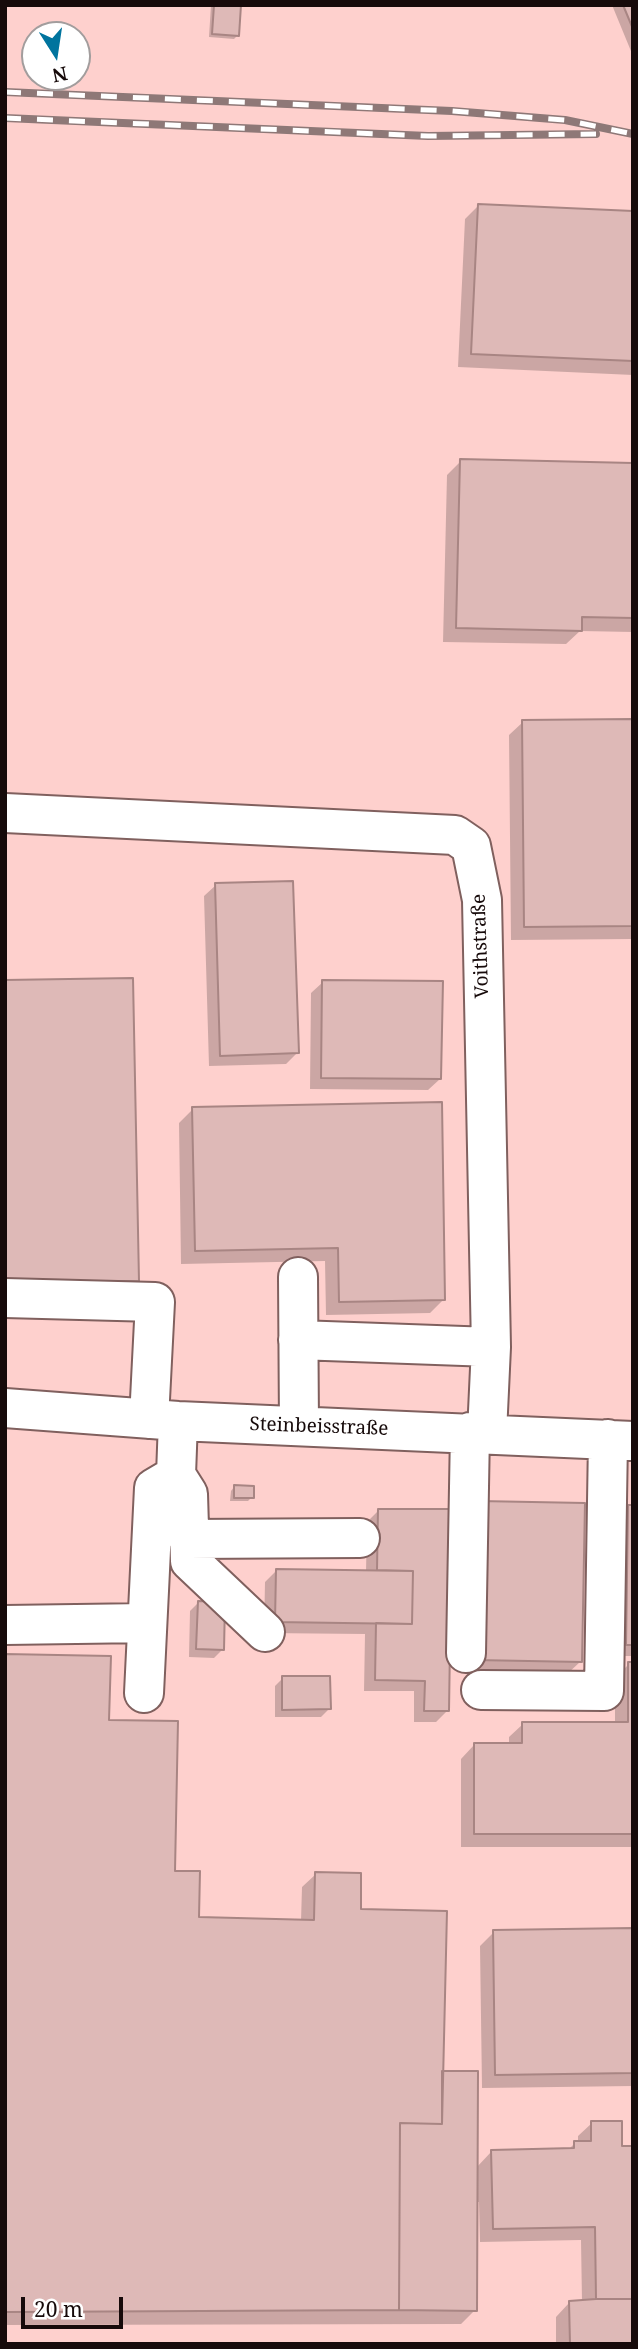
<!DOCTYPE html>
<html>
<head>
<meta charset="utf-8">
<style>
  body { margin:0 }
  #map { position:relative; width:638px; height:2349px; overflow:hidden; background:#fddfdd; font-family:"Noto Serif",serif }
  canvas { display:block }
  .frame { position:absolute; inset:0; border:7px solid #160a0a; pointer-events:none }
  .north { position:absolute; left:21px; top:21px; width:70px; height:70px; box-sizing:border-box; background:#fff; border:2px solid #a29d9d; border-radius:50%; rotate:168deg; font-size:19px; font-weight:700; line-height:28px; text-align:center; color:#160a0a }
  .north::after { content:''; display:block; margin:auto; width:24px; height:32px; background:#00749e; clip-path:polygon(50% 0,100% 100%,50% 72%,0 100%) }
  .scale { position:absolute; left:21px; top:2297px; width:102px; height:32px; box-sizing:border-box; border:4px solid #160a0a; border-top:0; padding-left:9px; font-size:21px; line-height:24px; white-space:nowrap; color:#160a0a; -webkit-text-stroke:5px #fff; paint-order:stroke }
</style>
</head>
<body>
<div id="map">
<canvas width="638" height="2349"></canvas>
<div class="frame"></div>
<div class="north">N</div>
<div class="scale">20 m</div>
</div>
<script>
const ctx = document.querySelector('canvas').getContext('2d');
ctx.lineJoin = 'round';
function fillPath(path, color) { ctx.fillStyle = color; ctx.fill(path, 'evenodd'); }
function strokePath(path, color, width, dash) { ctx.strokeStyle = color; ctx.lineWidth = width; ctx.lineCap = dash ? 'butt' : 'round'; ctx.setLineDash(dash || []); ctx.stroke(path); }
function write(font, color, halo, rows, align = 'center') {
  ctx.font = font + ' "Noto Serif",serif'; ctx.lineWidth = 6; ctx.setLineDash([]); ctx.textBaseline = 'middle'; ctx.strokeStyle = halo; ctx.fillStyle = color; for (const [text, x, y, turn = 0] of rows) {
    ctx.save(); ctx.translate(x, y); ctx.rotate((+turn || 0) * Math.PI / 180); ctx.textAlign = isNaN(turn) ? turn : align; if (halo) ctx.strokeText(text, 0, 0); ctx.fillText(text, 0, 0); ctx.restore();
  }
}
fillPath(new Path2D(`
  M 5,5 L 633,5 L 633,2344 L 5,2344 ZM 35,35 L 77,35 L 77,77 L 35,77 Z`), '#fed0cd');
fillPath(new Path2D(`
  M 211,5 L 239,5 L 238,35 L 234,39 L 209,37 Z
  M 612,5 L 633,5 L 633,56 Z
  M 478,206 L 633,212 L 633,375 L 458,367 L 465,219 Z
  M 461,461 L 633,464 L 633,632 L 580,631 L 566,644 L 443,642 L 447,475 Z
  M 633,720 L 633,939 L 511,940 L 509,735 L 523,722 Z
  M 216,885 L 297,1053 L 286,1064 L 209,1066 L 204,896 Z
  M 323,982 L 440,1079 L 428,1090 L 310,1089 L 311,993 Z
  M 193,1109 L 444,1299 L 430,1313 L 326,1315 L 325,1261 L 181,1264 L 179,1123 Z
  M 234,1487 L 252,1497 L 248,1501 L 230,1501 L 231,1491 Z
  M 629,1506 L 633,1507 L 633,1656 L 615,1656 L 618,1518 Z
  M 379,1510 L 450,1511 L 447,1711 L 436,1722 L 414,1722 L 414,1691 L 364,1691 L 365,1634 L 264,1633 L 265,1582 L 276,1571 L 366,1572 L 367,1522 Z
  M 466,1516 L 580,1662 L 566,1675 L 462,1673 Z
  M 198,1603 L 222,1650 L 214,1658 L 189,1657 L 190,1611 Z
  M 5,1656 L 108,1722 L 173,1873 L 197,1919 L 301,1921 L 302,1887 L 316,1874 L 359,1910 L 440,2073 L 476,2168 L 492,2151 L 568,2150 L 575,2143 L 578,2143 L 578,2136 L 592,2123 L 633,2344 L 556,2344 L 556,2317 L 569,2303 L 582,2302 L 581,2240 L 480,2242 L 479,2202 L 476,2202 L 475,2310 L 461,2324 L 5,2325 Z
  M 629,1664 L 633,1664 L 633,1847 L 461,1847 L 461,1759 L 474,1745 L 509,1745 L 509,1737 L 523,1724 L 615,1724 L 615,1678 Z
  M 283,1678 L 329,1709 L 321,1717 L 275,1717 L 275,1686 Z
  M 633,1929 L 633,2086 L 482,2088 L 480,1946 L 494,1932 Z`), '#0003');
const building = new Path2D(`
  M 214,5 L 241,5 L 239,36 L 212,34 Z
  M 623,5 L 633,5 L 633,29 Z
  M 478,204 L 633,211 L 633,361 L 471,354 Z
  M 460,459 L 633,463 L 633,618 L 582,617 L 582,631 L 456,628 Z
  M 633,719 L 633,926 L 524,927 L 522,720 Z
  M 293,881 L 299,1053 L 220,1056 L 215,883 Z
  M 133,978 L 139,1281 L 5,1284 L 5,980 Z
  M 322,980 L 443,981 L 441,1079 L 321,1078 Z
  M 442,1102 L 445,1300 L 339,1302 L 338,1248 L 195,1251 L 192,1107 Z
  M 234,1485 L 254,1486 L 254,1498 L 234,1498 Z
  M 479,1501 L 585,1503 L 582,1662 L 475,1660 Z
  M 628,1505 L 633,1505 L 633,1645 L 626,1645 Z
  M 378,1509 L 452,1509 L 449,1711 L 424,1711 L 425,1681 L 375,1680 L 376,1623 L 412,1624 L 413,1571 L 377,1570 Z
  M 276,1569 L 413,1571 L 412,1624 L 275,1622 Z
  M 198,1601 L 225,1602 L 224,1650 L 196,1649 Z
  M 5,1654 L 111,1656 L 109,1720 L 178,1721 L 175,1871 L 200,1871 L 199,1917 L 314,1920 L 315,1872 L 361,1873 L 361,1909 L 447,1911 L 442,2124 L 400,2123 L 399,2310 L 5,2312 Z
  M 628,1662 L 633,1662 L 633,1834 L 474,1834 L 474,1743 L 522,1743 L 522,1722 L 628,1722 Z
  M 282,1676 L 330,1676 L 331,1709 L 282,1710 Z
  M 633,1928 L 633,2073 L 495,2075 L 493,1930 Z
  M 442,2071 L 478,2071 L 477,2311 L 399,2310 L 400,2123 L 442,2124 Z
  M 591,2121 L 622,2121 L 622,2146 L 633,2146 L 633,2299 L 596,2299 L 595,2227 L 493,2229 L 491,2150 L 574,2148 L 574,2141 L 591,2141 Z
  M 596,2299 L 633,2299 L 633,2344 L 570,2344 L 569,2301 Z`);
fillPath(building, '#deb9b7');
strokePath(building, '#a88583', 2);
const minor = new Path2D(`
  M 5,813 L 455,835 L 471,846 L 482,900 L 491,1347 L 487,1433
  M 298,1277 L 299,1426
  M 5,1298 L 155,1302 L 149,1419
  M 298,1340 L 491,1347
  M 5,1408 L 178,1421 L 633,1441
  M 176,1475 L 188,1494 L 190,1561 L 265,1632
  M 188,1539 L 360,1538
  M 5,1625 L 147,1623
  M 466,1653 L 470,1432
  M 481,1690 L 604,1691 L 608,1439
  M 144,1693 L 154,1488 L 176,1475 L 178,1421`);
strokePath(minor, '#80605e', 42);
strokePath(minor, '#fff', 38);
const rail = new Path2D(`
  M 5,92 L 452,111 L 565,120 L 633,134
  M 5,118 L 428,136 L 596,134`);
strokePath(rail, '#8e7877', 8);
strokePath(rail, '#fff', 5, [16]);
write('19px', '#160a0a', '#fff', [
  ["Voithstraße",481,946,-92],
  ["Steinbeisstraße",319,1427,2]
]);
</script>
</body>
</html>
